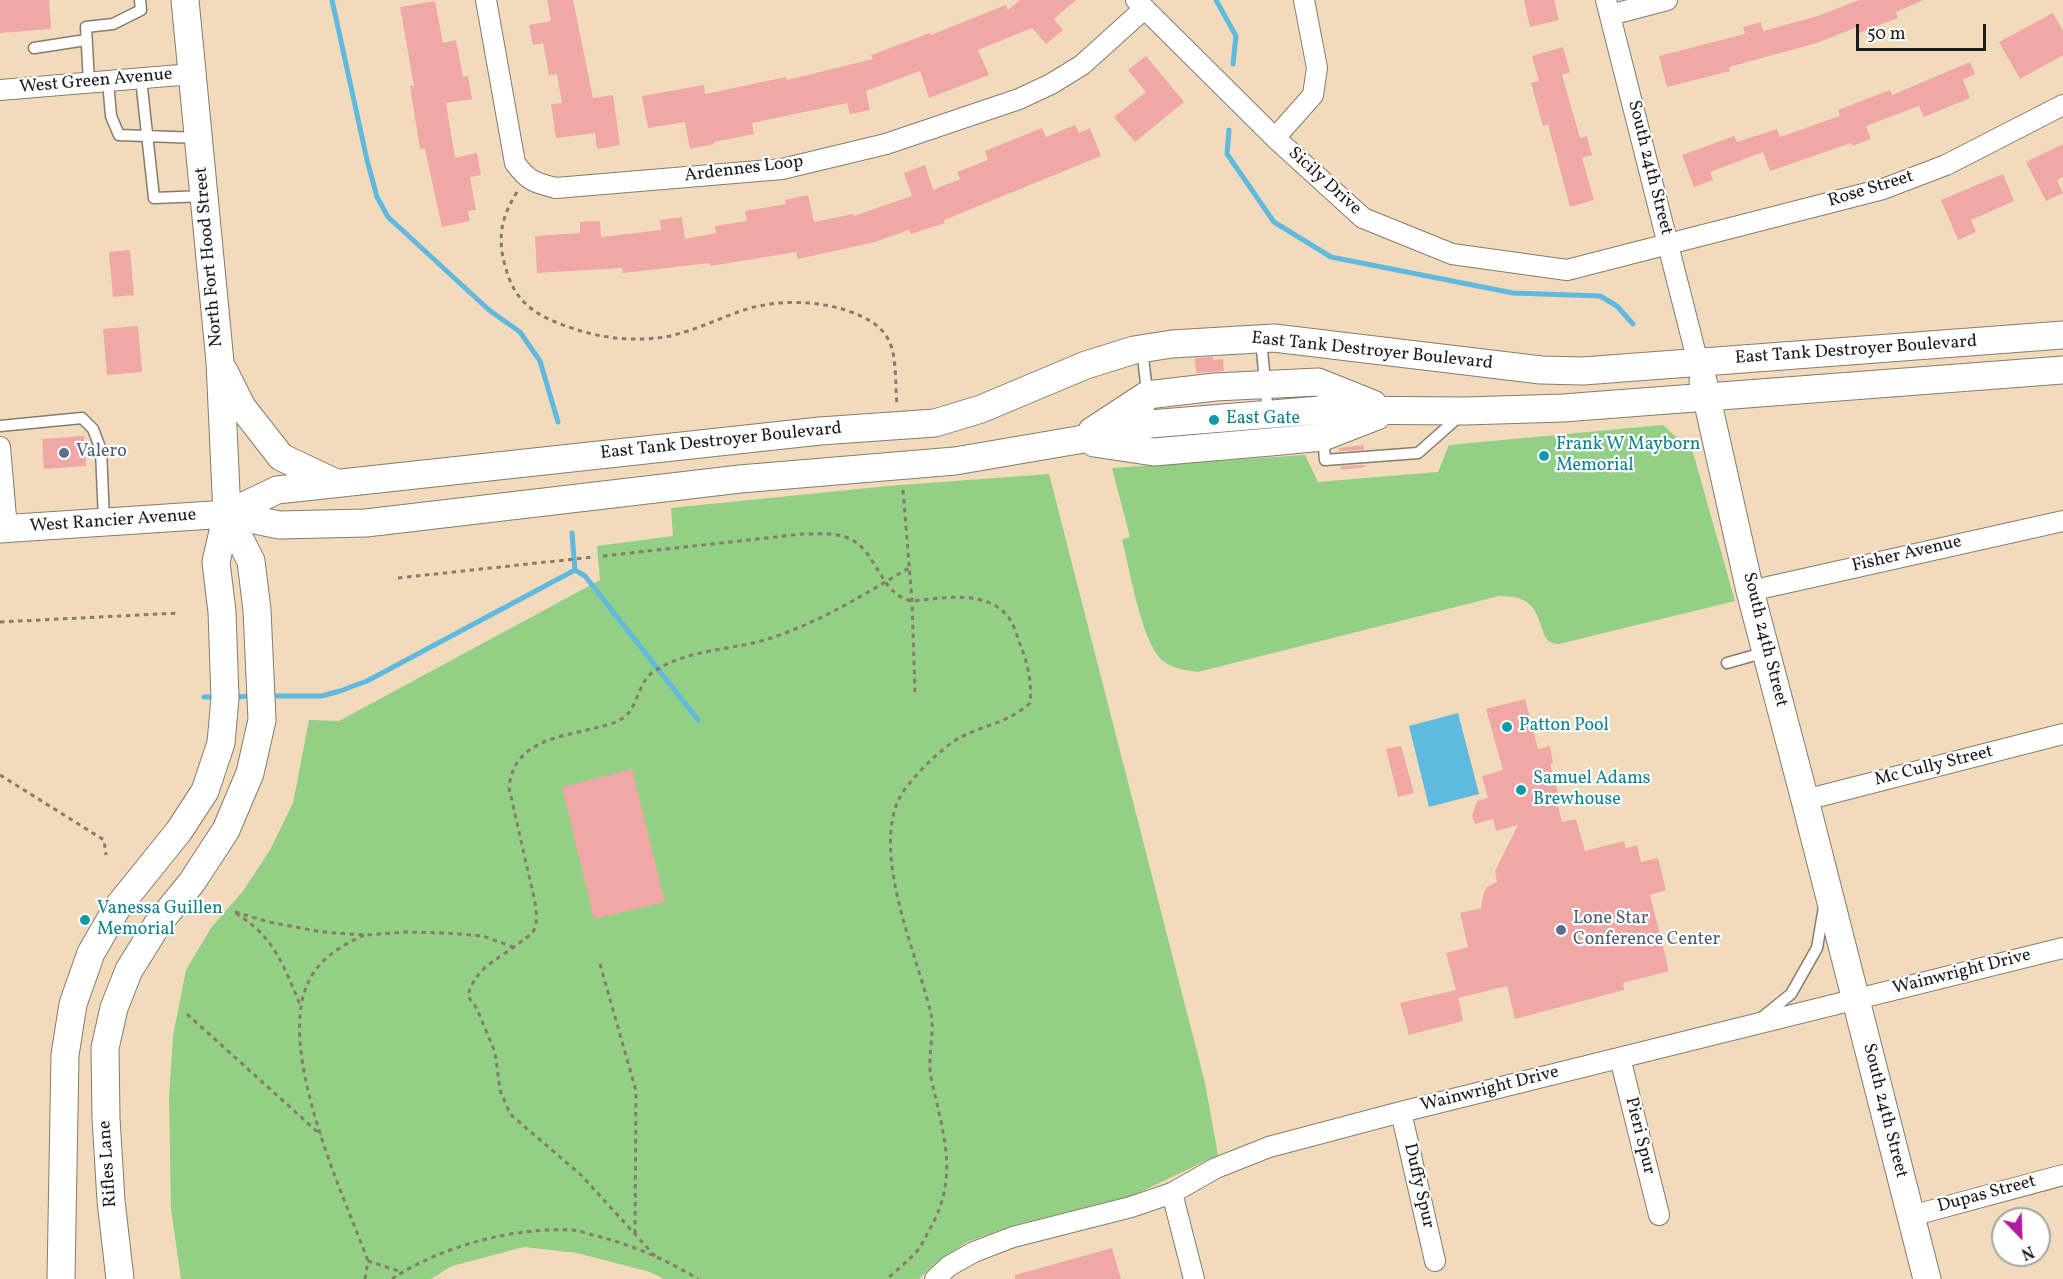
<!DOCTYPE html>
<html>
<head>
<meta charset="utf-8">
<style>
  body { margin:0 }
  #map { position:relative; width:2063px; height:1279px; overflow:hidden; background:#f1dbbc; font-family:Vollkorn,serif }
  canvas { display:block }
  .north { position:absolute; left:1991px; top:1207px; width:60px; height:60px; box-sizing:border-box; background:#fff; border:2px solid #a4a4a4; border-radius:50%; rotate:157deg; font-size:16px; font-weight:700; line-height:24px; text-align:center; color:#1c1c1c }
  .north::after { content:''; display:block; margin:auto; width:21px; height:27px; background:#b5179e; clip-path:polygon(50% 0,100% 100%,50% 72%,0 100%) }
  .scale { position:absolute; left:1856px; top:24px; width:130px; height:27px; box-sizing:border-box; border:3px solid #1c1c1c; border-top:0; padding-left:8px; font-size:18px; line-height:21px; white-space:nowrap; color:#1c1c1c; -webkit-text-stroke:4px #fff; paint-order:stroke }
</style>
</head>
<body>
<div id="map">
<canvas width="2063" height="1279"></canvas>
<div class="north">N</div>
<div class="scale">50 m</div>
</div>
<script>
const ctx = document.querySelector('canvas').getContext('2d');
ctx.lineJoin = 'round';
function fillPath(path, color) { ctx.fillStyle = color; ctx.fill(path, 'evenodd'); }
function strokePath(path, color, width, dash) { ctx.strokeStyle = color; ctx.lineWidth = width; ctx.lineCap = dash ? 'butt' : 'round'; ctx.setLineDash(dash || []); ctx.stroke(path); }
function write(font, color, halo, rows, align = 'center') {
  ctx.font = font + ' Vollkorn,serif'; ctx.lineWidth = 4.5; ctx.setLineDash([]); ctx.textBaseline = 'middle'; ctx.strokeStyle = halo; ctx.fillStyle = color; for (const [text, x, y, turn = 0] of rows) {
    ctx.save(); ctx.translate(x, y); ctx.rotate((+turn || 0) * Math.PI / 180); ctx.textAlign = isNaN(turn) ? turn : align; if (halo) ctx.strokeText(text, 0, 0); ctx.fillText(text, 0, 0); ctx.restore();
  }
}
fillPath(new Path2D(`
  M 1663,425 L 1685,445 L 1692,449 L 1735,601 L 1559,644 C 1558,644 1551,643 1550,642 C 1538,634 1543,605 1518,598 C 1512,596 1505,597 1499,596 L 1198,672 C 1185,670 1174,669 1163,661 C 1141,642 1130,569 1122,540 L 1130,537 L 1112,468 L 1305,455 L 1318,482 L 1438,472 L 1449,445 Z
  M 1049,474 L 1205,1083 L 1218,1155 L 1134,1195 L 1015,1225 L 967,1242 L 934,1264 L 919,1279 L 664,1279 L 650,1272 L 577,1253 L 524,1247 L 452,1266 L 431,1279 L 181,1279 L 171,1209 L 169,1097 L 173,1036 L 186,970 L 211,928 L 243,891 L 270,850 L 293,803 L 309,720 L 339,721 L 600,580 L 597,546 L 673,536 L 671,508 L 888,486 Z`), '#93cf84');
fillPath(new Path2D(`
  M 1458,713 L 1479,794 L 1429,807 L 1409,726 Z`), '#60b9de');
strokePath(new Path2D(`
  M 332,0 L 367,160 L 377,197 L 388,217 L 489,310 L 520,332 L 540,361 L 558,422
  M 1216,0 L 1236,36 L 1233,64
  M 1229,130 L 1227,154 L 1274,222 L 1331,257 L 1513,293 L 1600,296 L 1617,306 L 1633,324
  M 575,570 L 585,576 L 698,720
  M 272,696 L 322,696 L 340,691 L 367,681 L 575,570 L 572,533
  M 204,697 L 215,697
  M 236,697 L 251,696`), '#60b9de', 5);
fillPath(new Path2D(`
  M 0,0 L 49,0 L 51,29 L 0,33 Z
  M 547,0 L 573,0 L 593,98 L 613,95 L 620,145 L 597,149 L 595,133 L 556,138 L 551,104 L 562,103 L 557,74 L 549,75 L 543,43 L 533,45 L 529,25 L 551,21 Z
  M 1020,0 L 1076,0 L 1054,19 L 1063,30 L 1046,44 L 1032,28 L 978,50 L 989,75 L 929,98 L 920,71 L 866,91 L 870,110 L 850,114 L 847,103 L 752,123 L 754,134 L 714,142 L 714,144 L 690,149 L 685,122 L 648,128 L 642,96 L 704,85 L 705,94 L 786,77 L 787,80 L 873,59 L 871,55 L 930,33 L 931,35 L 1006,5 L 1008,10 Z
  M 1524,0 L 1554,0 L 1559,20 L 1530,27 Z
  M 1859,0 L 1924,0 L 1896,12 L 1898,18 L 1859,33 L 1857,27 L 1817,43 L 1729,67 L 1730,71 L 1667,87 L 1659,56 L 1745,34 L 1743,27 L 1761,22 L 1763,31 L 1818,16 Z
  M 435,1 L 443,43 L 456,40 L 463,77 L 468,76 L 472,99 L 446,103 L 455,158 L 477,153 L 481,175 L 470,177 L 476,210 L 468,211 L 470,221 L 442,227 L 425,149 L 420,149 L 410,86 L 414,86 L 400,7 Z
  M 2053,13 L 2063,31 L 2063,55 L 2020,79 L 1999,42 Z
  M 1563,47 L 1570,72 L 1562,75 L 1580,138 L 1587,136 L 1592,155 L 1582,158 L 1594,200 L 1570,207 L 1548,124 L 1543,126 L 1531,83 L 1539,81 L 1532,56 Z
  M 1146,56 L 1184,102 L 1135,142 L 1114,117 L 1146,92 L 1128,70 Z
  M 1970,62 L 1975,74 L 1963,80 L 1970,98 L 1924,117 L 1919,106 L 1866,126 L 1871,139 L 1852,146 L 1851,143 L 1770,171 L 1763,152 L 1710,172 L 1713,180 L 1694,187 L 1682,155 L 1734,136 L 1737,142 L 1777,129 L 1780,137 L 1840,116 L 1838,110 L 1890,90 L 1892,95 Z
  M 1075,125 L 1079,133 L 1090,128 L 1101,156 L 944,220 L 945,223 L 911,234 L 909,230 L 875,242 L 798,259 L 796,252 L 710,266 L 710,263 L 623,273 L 622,268 L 537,273 L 535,236 L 580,233 L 580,222 L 600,221 L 601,237 L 661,230 L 660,220 L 682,217 L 685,239 L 716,233 L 715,226 L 747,221 L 745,211 L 786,204 L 785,200 L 808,195 L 814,222 L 854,214 L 854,216 L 912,196 L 904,173 L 925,165 L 933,190 L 960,179 L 957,172 L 988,160 L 985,151 L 1042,128 L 1046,137 Z
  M 2063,144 L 2063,177 L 2057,180 L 2063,193 L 2046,201 L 2026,162 Z
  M 2003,174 L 2014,201 L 1971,220 L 1976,232 L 1958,240 L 1941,200 Z
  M 130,250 L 134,295 L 113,297 L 109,252 Z
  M 138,326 L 142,372 L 107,375 L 103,329 Z
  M 1213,357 L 1213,360 L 1223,359 L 1224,371 L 1196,373 L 1195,358 Z
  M 84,436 L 86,466 L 44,469 L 42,439 Z
  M 1363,445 L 1364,450 L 1339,451 L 1339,448 Z
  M 1365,465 L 1365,467 L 1341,470 L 1341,466 Z
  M 1525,699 L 1538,749 L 1550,746 L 1553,763 L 1550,764 L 1559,797 L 1556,798 L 1562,822 L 1576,819 L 1585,851 L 1624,841 L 1626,848 L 1637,845 L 1641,862 L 1658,858 L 1666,890 L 1650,895 L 1669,971 L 1623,983 L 1624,990 L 1515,1019 L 1507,986 L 1458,998 L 1458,996 L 1463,1021 L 1409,1035 L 1400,1003 L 1456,990 L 1446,953 L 1468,947 L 1460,913 L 1481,908 L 1484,892 L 1487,887 L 1497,882 L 1495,871 L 1518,825 L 1496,831 L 1493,819 L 1475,824 L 1472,816 L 1477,801 L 1488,798 L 1482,776 L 1503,770 L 1486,709 Z
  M 1401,746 L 1414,793 L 1398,797 L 1386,749 Z
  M 632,769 L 665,902 L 594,919 L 562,787 Z
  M 1112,1248 L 1121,1279 L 1015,1279 L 1015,1275 Z`), '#f0a8a6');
const lane = new Path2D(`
  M 34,48 L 86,40
  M 141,79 L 154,198 L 204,196
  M 108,81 L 111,116 L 119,135 L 199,138
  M 89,83 L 86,27 L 113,24 L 141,10 L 140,0
  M 1261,339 L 1268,415
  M 1142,349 L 1151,425
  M 0,426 L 82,418 L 93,429 L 101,450 L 104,521
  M 1323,436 L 1325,460 L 1418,453 L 1461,415
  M 1727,663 L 1766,652
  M 1760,1019 L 1791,994 L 1817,948 L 1824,907`);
const street = new Path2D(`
  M 486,0 L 515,163 C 528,181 535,183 556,188 L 782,169 L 886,144 L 1019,99 L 1051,84 L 1082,65 L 1144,9
  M 1136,0 L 1275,138 L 1363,218 L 1452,254 L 1567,270 L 1883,189 L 1946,165 L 2063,105
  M 1606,0 L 1698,363
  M 1610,15 L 1667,0
  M 0,90 L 192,74
  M 1275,138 L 1313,95 L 1317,68 L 1304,0
  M 0,447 L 7,529
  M 1750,591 L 2063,521
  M 1805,800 L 2063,734
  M 1620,1058 L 1659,1215
  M 1401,1112 L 1435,1261
  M 1172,1193 L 1194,1279
  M 1911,1216 L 2063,1175
  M 935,1279 L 949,1266 L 974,1252 L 1013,1237 L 1131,1207 L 1172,1193 L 1216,1168 L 1269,1147 L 1401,1112 L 2063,948`);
const secondary = new Path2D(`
  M 224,371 L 242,407 L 281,457 L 336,483
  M 1703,381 L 1750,591 L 1805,800 L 1927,1279
  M 1092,431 L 1147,395 L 1215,387 L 1318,382 L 1373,404
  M 1094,443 L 1154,452 L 1270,442 L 1323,437 L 1377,416
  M 227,514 L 277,490 L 820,431 L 935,423 L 981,409 L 1086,365 L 1134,350 L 1172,344 L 1274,338 L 1541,370 L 1583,371 L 2063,335
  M 0,529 L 227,514 L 279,525 L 366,523 L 740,479 L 955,461 L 1078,440 L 1150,424 L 1321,410 L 1465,411 L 1563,408 L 2063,370
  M 61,1279 L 65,1055 L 73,1004 L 91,953 L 117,908 L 179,831 L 205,791 L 221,743 L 225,698 L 222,612 L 216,562 L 227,514 L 220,362 L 185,0
  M 120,1279 L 111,1201 L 106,1118 L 105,1048 L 114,1008 L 129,970 L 157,925 L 192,882 L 226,830 L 250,773 L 262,720 L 257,610 L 251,561 L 227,514`);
strokePath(lane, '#867c6c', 13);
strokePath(street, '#867c6c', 22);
strokePath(secondary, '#867c6c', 29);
strokePath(new Path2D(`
  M 517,192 C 498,222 497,245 509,278 C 519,305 540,317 566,326 C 598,338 631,342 665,337 C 691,332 713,321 738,312 C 773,299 819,299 854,313 C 868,319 882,326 889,341 C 897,356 895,386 897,404
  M 903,490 L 912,601 L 915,693
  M 603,556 L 802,534 C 817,534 833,532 848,538 C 878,550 879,595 912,601 C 943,598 988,589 1009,618 C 1014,625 1017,636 1020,644 C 1028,664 1032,682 1030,703 C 1010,722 984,725 961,737 C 943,746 906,782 898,801 C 873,859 917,954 931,1014 C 935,1034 927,1057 931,1077 C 942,1131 960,1174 931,1227 C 926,1235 923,1244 917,1251 C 908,1261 897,1270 887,1279
  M 398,578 L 593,557
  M 0,622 L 179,613
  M 0,775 L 104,840 L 106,855
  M 235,912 L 269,922 L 322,932 L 364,935 L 407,932 L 445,933 L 483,936 L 513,947
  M 236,913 C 244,919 252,924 259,931 C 280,952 290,981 301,1007
  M 364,935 C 343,945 323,956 311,977 C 272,1044 343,1193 368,1261
  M 600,964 L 636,1091 L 635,1233
  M 187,1014 L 321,1135
  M 655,1256 L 581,1175 L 510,1114 L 500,1090 L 495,1052 L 477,1009 L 468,996 C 475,966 502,958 523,940 C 527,937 532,934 534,930 C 538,922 536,911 535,902 L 509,788 C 513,740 561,737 599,727 C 607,725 617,723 624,717 C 637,709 638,682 653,672 C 688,648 732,651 771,638 C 822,621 863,595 909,568
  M 365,1279 L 368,1261 L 402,1272
  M 392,1279 C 439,1247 513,1227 571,1230 C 578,1230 586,1233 593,1235 C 630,1244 665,1259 698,1279`), '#867c6c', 3, [4.5, 4.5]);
strokePath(lane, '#fff', 10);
strokePath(street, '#fff', 20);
strokePath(secondary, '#fff', 27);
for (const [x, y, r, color] of [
  [1214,420,6,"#0f9aa8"],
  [64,453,6,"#5c6f8a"],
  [1544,456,6,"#0f9aa8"],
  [1507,727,6,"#0f9aa8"],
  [1521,790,6,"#0f9aa8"],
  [85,920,6,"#0f9aa8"],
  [1561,930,6,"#5c6f8a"]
]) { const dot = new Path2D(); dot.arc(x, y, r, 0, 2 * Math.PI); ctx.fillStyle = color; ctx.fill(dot); strokePath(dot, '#fff', 2); }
write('18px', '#1c1c1c', '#fff', [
  ["West Green Avenue",96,82,-5],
  ["South 24th Street",1649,168,76],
  ["Ardennes Loop",744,170,-7],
  ["Sicily Drive",1324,182,42],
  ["Rose Street",1871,190,-17],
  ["North Fort Hood Street",210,257,-95],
  ["East Tank Destroyer Boulevard",1856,351,-4],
  ["East Tank Destroyer Boulevard",1372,352,6],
  ["East Tank Destroyer Boulevard",721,442,-6],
  ["West Rancier Avenue",113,522,-4],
  ["Fisher Avenue",1907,555,-13],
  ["South 24th Street",1764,640,76],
  ["Mc Cully Street",1934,767,-14],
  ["Wainwright Drive",1962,973,-14],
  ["Wainwright Drive",1490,1090,-14],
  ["South 24th Street",1884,1111,76],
  ["Pieri Spur",1639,1136,76],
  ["Rifles Lane",109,1164,-94],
  ["Duffy Spur",1418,1186,77],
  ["Dupas Street",1987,1195,-15]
]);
write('18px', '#0d838f', '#fff', [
  ["East Gate",1226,420],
  ["Frank W Mayborn",1556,446],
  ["Memorial",1556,467],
  ["Patton Pool",1519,727],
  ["Samuel Adams",1533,780],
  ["Brewhouse",1533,801],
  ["Vanessa Guillen",97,910],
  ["Memorial",97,931]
], 'left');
write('18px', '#4e5e75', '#fff', [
  ["Valero",76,453],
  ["Lone Star",1573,920],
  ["Conference Center",1573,941]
], 'left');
</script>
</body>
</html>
